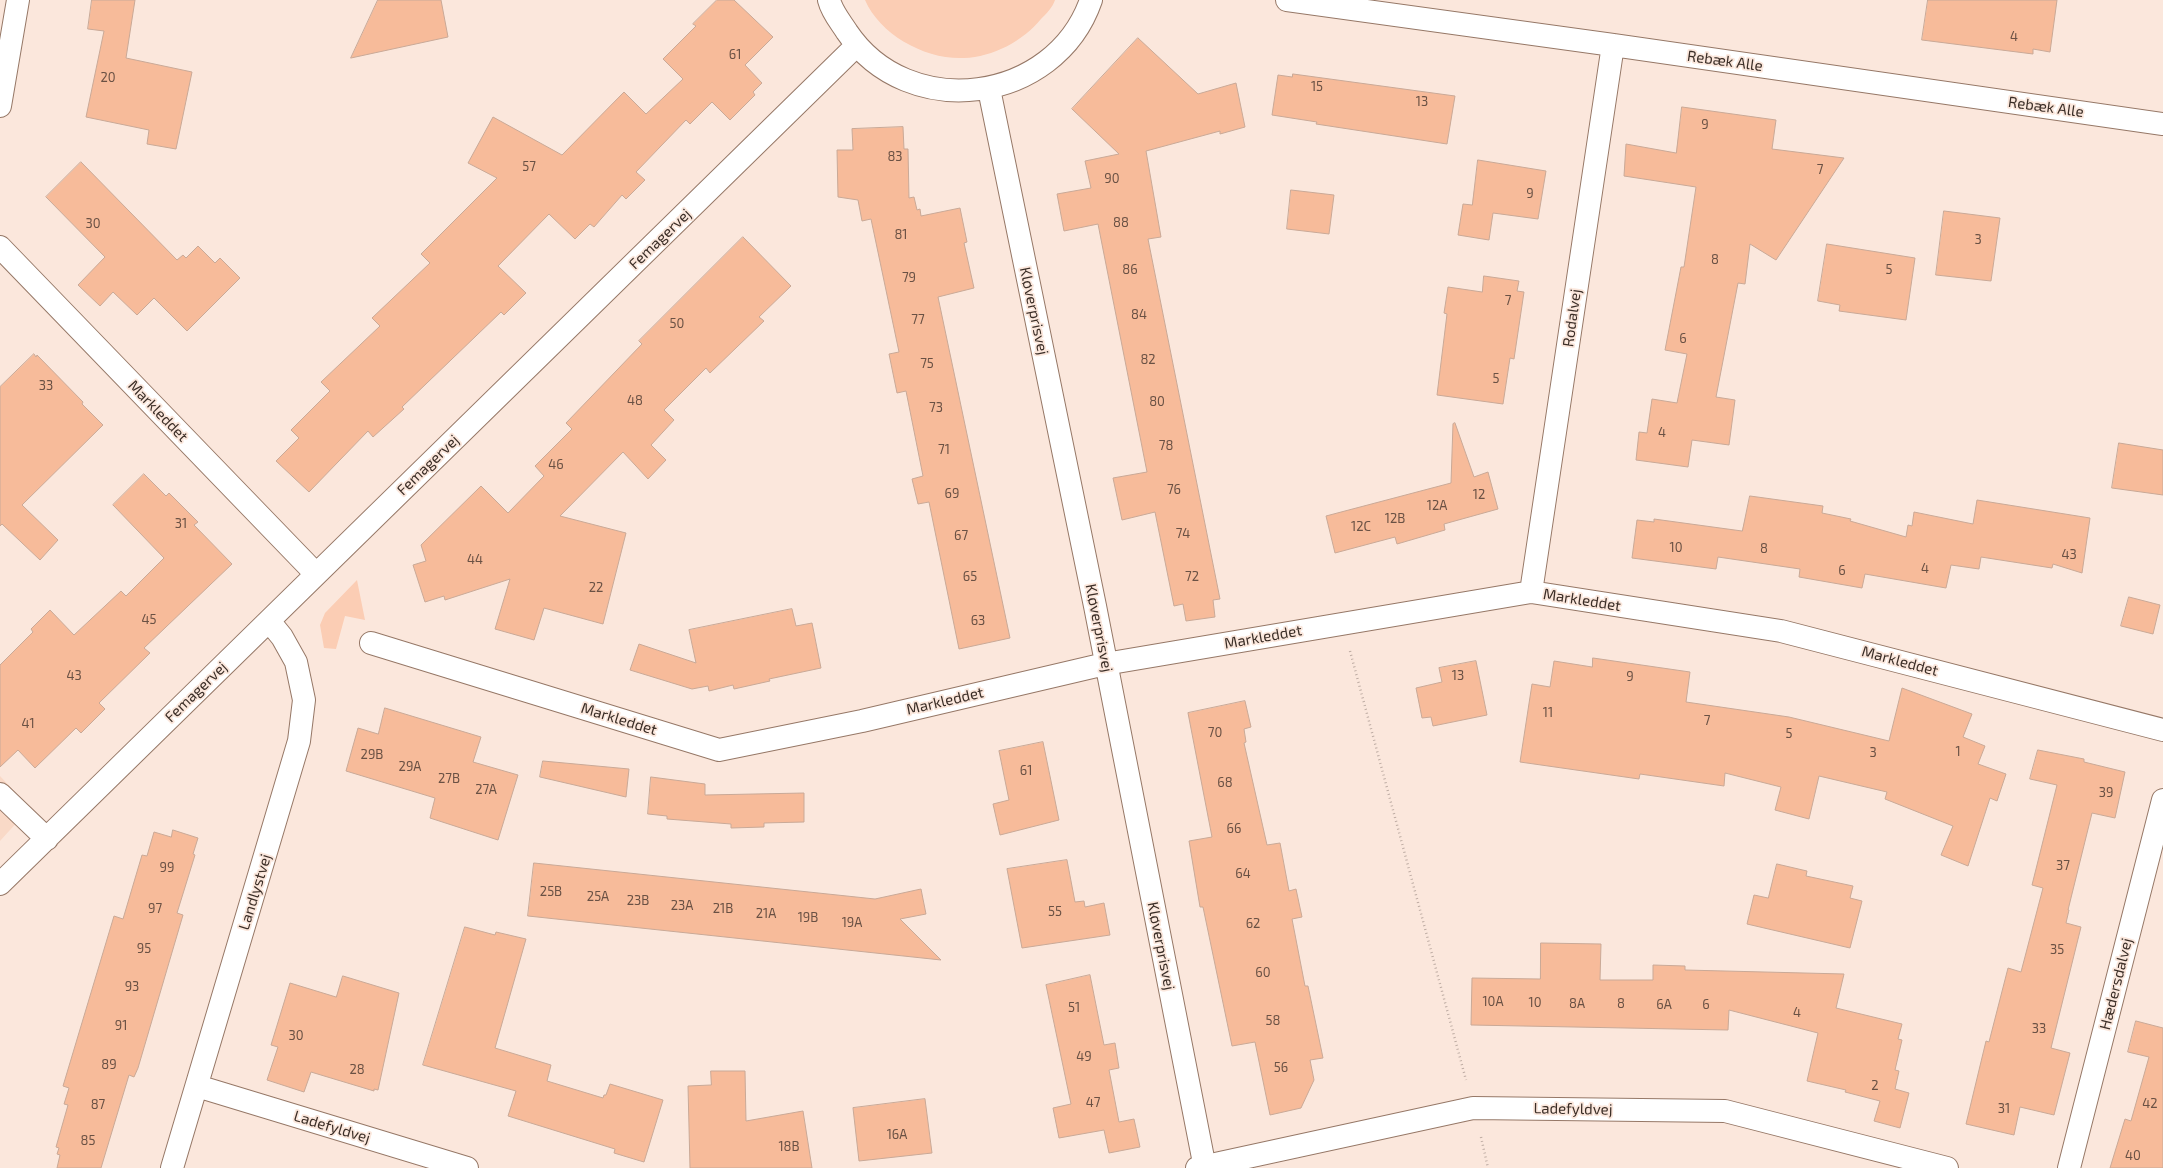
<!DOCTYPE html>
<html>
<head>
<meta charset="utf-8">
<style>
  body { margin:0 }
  canvas { display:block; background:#fbe7dc }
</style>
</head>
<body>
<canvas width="2163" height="1168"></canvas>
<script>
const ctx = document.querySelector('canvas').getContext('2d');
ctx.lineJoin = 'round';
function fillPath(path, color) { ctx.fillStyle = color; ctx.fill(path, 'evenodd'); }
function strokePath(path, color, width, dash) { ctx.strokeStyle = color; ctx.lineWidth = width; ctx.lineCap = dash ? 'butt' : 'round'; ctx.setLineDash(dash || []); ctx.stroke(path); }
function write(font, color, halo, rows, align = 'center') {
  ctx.font = font + ' "Exo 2",sans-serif'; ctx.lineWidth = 3.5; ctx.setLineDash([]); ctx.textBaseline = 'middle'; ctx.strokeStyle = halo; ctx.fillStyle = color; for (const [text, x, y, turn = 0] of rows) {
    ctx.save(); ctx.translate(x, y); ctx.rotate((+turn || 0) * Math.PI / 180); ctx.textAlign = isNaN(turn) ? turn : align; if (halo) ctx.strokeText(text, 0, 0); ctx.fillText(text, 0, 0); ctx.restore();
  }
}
fillPath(new Path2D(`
  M 0,776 L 30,808 L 0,841 Z`), '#f9d9c7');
fillPath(new Path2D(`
  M 865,0 L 1055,0 C 1053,7 1046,14 1041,19 C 1023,41 993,57 964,58 C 926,60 880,35 865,0 Z
  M 357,580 L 365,620 L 345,616 L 336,649 L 324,648 L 320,625 L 325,613 Z`), '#fbcdb4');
const building = new Path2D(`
  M 92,0 L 135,0 L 126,58 L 192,72 L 176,149 L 147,144 L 149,130 L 86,117 L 104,31 L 88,29 Z
  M 378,0 L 441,0 L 448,37 L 351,58 Z
  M 717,0 L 734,0 L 773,37 L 745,65 L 762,83 L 753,92 L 755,95 L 730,120 L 712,102 L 690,124 L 686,120 L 636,172 L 645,180 L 626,199 L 622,195 L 594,227 L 590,224 L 575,239 L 549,214 L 498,266 L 526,293 L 504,315 L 501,312 L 402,407 L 404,409 L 373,437 L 368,431 L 309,492 L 276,461 L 299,438 L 291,430 L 330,391 L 321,382 L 380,326 L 372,318 L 430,263 L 421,254 L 497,178 L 468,163 L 493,117 L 562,155 L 624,92 L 646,114 L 683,79 L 663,59 L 696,26 L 693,24 Z
  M 1928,0 L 2057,0 L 2050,52 L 2033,49 L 2033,54 L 1922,40 Z
  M 1138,38 L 1198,94 L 1236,83 L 1245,127 L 1220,134 L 1220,131 L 1146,151 L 1161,237 L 1148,239 L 1220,599 L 1213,600 L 1215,617 L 1186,621 L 1183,604 L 1174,606 L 1155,512 L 1122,520 L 1113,478 L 1147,472 L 1098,224 L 1064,231 L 1057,194 L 1091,188 L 1085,161 L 1119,154 L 1072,109 Z
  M 1293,74 L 1455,96 L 1447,144 L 1316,124 L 1317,122 L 1272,115 L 1278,75 L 1292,77 Z
  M 1682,107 L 1776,120 L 1772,149 L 1844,158 L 1776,260 L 1750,244 L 1745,284 L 1738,283 L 1716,397 L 1735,400 L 1729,445 L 1692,440 L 1688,467 L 1636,460 L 1639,432 L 1647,433 L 1652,399 L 1677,403 L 1687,354 L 1665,350 L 1681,267 L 1684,267 L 1696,187 L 1624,176 L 1626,144 L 1676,153 Z
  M 903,127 L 904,149 L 908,149 L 909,198 L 914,197 L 917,210 L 920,209 L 921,216 L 960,208 L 967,242 L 964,243 L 974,288 L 938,297 L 1010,638 L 959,649 L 929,502 L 918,504 L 912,479 L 923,476 L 906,391 L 897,393 L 889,354 L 899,352 L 871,219 L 862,221 L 858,200 L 838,197 L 837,150 L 853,150 L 852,129 Z
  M 1478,160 L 1546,171 L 1538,219 L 1493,213 L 1489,240 L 1458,235 L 1463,204 L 1472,205 Z
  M 81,162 L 177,260 L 183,255 L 186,258 L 198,246 L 215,263 L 220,258 L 240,278 L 187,331 L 154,298 L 137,315 L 113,292 L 100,306 L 78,285 L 105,257 L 46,197 Z
  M 1291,190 L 1334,195 L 1329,234 L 1287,229 Z
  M 1944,211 L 2000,218 L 1991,281 L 1936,275 Z
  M 743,237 L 791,286 L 759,317 L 764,321 L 710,373 L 706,368 L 664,410 L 674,420 L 651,445 L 666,460 L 648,479 L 623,452 L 560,516 L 626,533 L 603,624 L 544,608 L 534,640 L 495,629 L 510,579 L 445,600 L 444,596 L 425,602 L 413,565 L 426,561 L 421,545 L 481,486 L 508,513 L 544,476 L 535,466 L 572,429 L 566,423 L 642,344 L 639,341 Z
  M 1827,244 L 1915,258 L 1906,320 L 1839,311 L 1840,305 L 1818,301 Z
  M 1484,276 L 1519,281 L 1517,291 L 1524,292 L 1514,359 L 1510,358 L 1503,404 L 1437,395 L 1447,314 L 1444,313 L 1448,287 L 1482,292 Z
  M 34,354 L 36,357 L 37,355 L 83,402 L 82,404 L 103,425 L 22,505 L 58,540 L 40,560 L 2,524 L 0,526 L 0,387 Z
  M 1455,423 L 1474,477 L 1488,472 L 1498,509 L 1444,524 L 1445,530 L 1397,544 L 1395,537 L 1335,553 L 1326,516 L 1451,483 L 1453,424 Z
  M 2119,443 L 2163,450 L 2163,495 L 2112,488 Z
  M 144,474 L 166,496 L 169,493 L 198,522 L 194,525 L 232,564 L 144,648 L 150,653 L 99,703 L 105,709 L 81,733 L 76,728 L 35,768 L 18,750 L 0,767 L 0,665 L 33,632 L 31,629 L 50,610 L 74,635 L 121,591 L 126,596 L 164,558 L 113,505 Z
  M 1750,496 L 1823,506 L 1822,513 L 1851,519 L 1850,521 L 1906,537 L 1908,525 L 1912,526 L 1914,512 L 1973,524 L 1977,500 L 2090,518 L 2082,573 L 2053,564 L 2052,568 L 1981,557 L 1979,569 L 1951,565 L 1946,588 L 1865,574 L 1862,588 L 1799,577 L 1800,569 L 1718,557 L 1716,569 L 1632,558 L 1637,520 L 1654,522 L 1654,519 L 1742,531 Z
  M 2129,597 L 2160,605 L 2153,634 L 2121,626 Z
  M 792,609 L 796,626 L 812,623 L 821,668 L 769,679 L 770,681 L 734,689 L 733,685 L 709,691 L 708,686 L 692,689 L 630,670 L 639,644 L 696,663 L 689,630 Z
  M 1593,658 L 1690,672 L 1686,702 L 1789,717 L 1889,741 L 1902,688 L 1972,714 L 1963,737 L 1985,746 L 1978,764 L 2006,774 L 1997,801 L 1990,798 L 1968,866 L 1941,855 L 1953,826 L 1885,799 L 1887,792 L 1819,776 L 1809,819 L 1775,810 L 1781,787 L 1725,773 L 1724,786 L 1640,774 L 1639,779 L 1520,762 L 1532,684 L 1550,687 L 1554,661 L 1592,667 Z
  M 1476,661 L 1487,715 L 1433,726 L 1431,717 L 1422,718 L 1416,688 L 1442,682 L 1439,668 Z
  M 1245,701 L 1251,727 L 1244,729 L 1246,742 L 1244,743 L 1267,845 L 1280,843 L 1289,891 L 1296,889 L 1302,917 L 1292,919 L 1305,986 L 1308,986 L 1323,1058 L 1310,1060 L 1314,1080 L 1301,1108 L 1270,1115 L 1255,1042 L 1232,1046 L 1203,907 L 1200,907 L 1189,841 L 1212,837 L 1188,713 Z
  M 385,708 L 481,737 L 473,762 L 518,775 L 498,840 L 430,818 L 435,798 L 346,771 L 358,728 L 378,734 Z
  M 1043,742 L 1059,820 L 1000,835 L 993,804 L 1009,800 L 999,751 Z
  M 2038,750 L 2084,759 L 2084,762 L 2125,772 L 2115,818 L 2092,813 L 2068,910 L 2069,910 L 2066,923 L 2081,927 L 2051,1048 L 2070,1053 L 2054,1115 L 2020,1107 L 2014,1135 L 1966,1124 L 1986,1041 L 1989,1042 L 2008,968 L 2021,972 L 2043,888 L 2032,885 L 2057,785 L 2030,779 Z
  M 543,761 L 629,769 L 626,797 L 540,777 Z
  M 651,777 L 705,784 L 705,795 L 804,793 L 804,822 L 764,823 L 764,827 L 731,828 L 731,824 L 667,819 L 667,816 L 648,814 Z
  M 173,830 L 198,838 L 193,854 L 195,855 L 177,913 L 183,915 L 138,1068 L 134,1077 L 129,1075 L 101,1168 L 57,1168 L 60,1155 L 57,1154 L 59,1148 L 56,1147 L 68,1105 L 64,1104 L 69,1088 L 63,1086 L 114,916 L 123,919 L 142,855 L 147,856 L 154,832 L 171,837 Z
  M 1067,860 L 1075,902 L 1084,901 L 1085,907 L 1104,903 L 1110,935 L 1022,948 L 1007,869 Z
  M 534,863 L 875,899 L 921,889 L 926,914 L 900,919 L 941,960 L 528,916 Z
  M 1777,864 L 1807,871 L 1806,876 L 1853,886 L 1850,898 L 1862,901 L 1850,948 L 1747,924 L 1754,895 L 1768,898 Z
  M 465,927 L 495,935 L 496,932 L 526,939 L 495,1048 L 551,1065 L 547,1081 L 603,1098 L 604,1095 L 606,1095 L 610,1084 L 663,1100 L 644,1162 L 614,1153 L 615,1149 L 508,1116 L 516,1091 L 423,1065 Z
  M 1541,943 L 1601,944 L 1600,980 L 1653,980 L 1653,965 L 1685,966 L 1685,970 L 1844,974 L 1836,1008 L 1902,1024 L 1898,1039 L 1902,1040 L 1895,1070 L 1899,1071 L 1895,1089 L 1909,1093 L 1900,1128 L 1874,1121 L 1880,1101 L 1845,1092 L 1846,1090 L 1807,1081 L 1818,1033 L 1729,1010 L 1728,1030 L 1471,1025 L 1472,978 L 1540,979 Z
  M 1090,975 L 1104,1045 L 1115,1043 L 1119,1068 L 1109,1070 L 1119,1122 L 1134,1119 L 1140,1147 L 1109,1153 L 1104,1130 L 1059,1138 L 1053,1108 L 1071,1104 L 1046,985 Z
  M 343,976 L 399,993 L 378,1090 L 374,1089 L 374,1091 L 311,1072 L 304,1092 L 267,1080 L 278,1047 L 271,1045 L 290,983 L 336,997 Z
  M 2136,1021 L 2163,1028 L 2163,1168 L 2110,1168 L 2125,1119 L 2131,1121 L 2149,1057 L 2128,1052 Z
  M 711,1071 L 745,1071 L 746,1121 L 803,1111 L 812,1168 L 690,1168 L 688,1086 L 711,1085 Z
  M 925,1099 L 932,1153 L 859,1161 L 853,1108 Z`);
fillPath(building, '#f7bb9a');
strokePath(building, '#c9a997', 1);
const minor = new Path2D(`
  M 829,0 C 832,12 840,21 847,32 C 908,123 1055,104 1091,0
  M 1287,0 L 1613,45 L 2163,124
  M 989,89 L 1095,606 L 1205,1168
  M 0,106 L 18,0
  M 0,247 L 316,574
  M 1531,592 L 1613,45
  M 371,643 L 719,750 L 862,721 L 1105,664 L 1531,592 L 1781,631 L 2163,730
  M 0,794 L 47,839
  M 0,884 L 856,46
  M 197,1086 L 467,1168
  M 172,1168 L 299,741 L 304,700 L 296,662 L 282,637 L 269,621
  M 1197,1168 L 1473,1108 L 1725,1111 L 1947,1168
  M 2069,1168 L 2163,800`);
strokePath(minor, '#967867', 24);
strokePath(new Path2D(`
  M 1350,651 L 1466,1080
  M 1481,1137 L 1488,1168`), '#bfada4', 2.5, [1, 3]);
strokePath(minor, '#fff', 22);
write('13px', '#6a5144', null, [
  ["4",2014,37],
  ["61",735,55],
  ["20",108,78],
  ["15",1317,87],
  ["13",1422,102],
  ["9",1705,125],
  ["83",895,157],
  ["57",529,167],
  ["7",1820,170],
  ["90",1112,179],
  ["9",1530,194],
  ["88",1121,223],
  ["30",93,224],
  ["81",901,235],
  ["3",1978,240],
  ["8",1715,260],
  ["86",1130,270],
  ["5",1889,270],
  ["79",909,278],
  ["7",1508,301],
  ["84",1139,315],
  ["77",918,320],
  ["50",677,324],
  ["6",1683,339],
  ["82",1148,360],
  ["75",927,364],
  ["5",1496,379],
  ["33",46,386],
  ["48",635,401],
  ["80",1157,402],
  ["73",936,408],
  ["4",1662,433],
  ["78",1166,446],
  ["71",944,450],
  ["46",556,465],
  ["76",1174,490],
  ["69",952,494],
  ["12",1479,495],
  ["12A",1437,506],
  ["12B",1395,519],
  ["31",181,524],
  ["12C",1361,527],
  ["74",1183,534],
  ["67",961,536],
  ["10",1676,548],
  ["8",1764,549],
  ["43",2069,555],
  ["44",475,560],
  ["4",1925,569],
  ["6",1842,571],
  ["65",970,577],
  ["72",1192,577],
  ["22",596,588],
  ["45",149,620],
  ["63",978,621],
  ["43",74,676],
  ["13",1458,676],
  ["9",1630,677],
  ["11",1548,713],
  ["7",1707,721],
  ["41",28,724],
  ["70",1215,733],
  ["5",1789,734],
  ["1",1958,752],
  ["3",1873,753],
  ["29B",372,755],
  ["29A",410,767],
  ["61",1026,771],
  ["27B",449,779],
  ["68",1225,783],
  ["27A",486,790],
  ["39",2106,793],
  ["66",1234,829],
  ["37",2063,866],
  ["99",167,868],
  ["64",1243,874],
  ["25B",551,892],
  ["25A",598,897],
  ["23B",638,901],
  ["23A",682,906],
  ["97",155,909],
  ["21B",723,909],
  ["55",1055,912],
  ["21A",766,914],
  ["19B",808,918],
  ["19A",852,923],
  ["62",1253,924],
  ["95",144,949],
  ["35",2057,950],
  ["60",1263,973],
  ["93",132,987],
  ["10A",1493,1002],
  ["10",1535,1003],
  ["8A",1577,1004],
  ["8",1621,1004],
  ["6A",1664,1005],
  ["6",1706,1005],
  ["51",1074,1008],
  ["4",1797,1013],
  ["58",1273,1021],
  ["91",121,1026],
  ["33",2039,1029],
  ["30",296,1036],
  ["49",1084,1057],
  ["89",109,1065],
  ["56",1281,1068],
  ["28",357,1070],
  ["2",1875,1086],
  ["47",1093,1103],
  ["42",2150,1104],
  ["87",98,1105],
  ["31",2004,1109],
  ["16A",897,1135],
  ["85",88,1141],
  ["18B",789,1147],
  ["40",2133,1156]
]);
write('15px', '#3b2e27', '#fbe7dc', [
  ["Rebæk Alle",1725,61,8],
  ["Rebæk Alle",2046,107,8],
  ["Femagervej",660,239,-44],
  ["Kløverprisvej",1034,311,78],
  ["Rodalvej",1572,318,-82],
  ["Markleddet",158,411,46],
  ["Femagervej",428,465,-44],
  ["Markleddet",1582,600,9],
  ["Kløverprisvej",1099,628,79],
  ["Markleddet",1263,637,-10],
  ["Markleddet",1900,661,15],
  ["Femagervej",196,692,-44],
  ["Markleddet",945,701,-13],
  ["Markleddet",619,719,17],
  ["Landlystvej",255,892,-73],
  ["Kløverprisvej",1161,946,79],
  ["Hædersdalvej",2116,984,-76],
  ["Ladefyldvej",1573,1109,1],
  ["Ladefyldvej",332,1127,17]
]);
</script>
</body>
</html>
